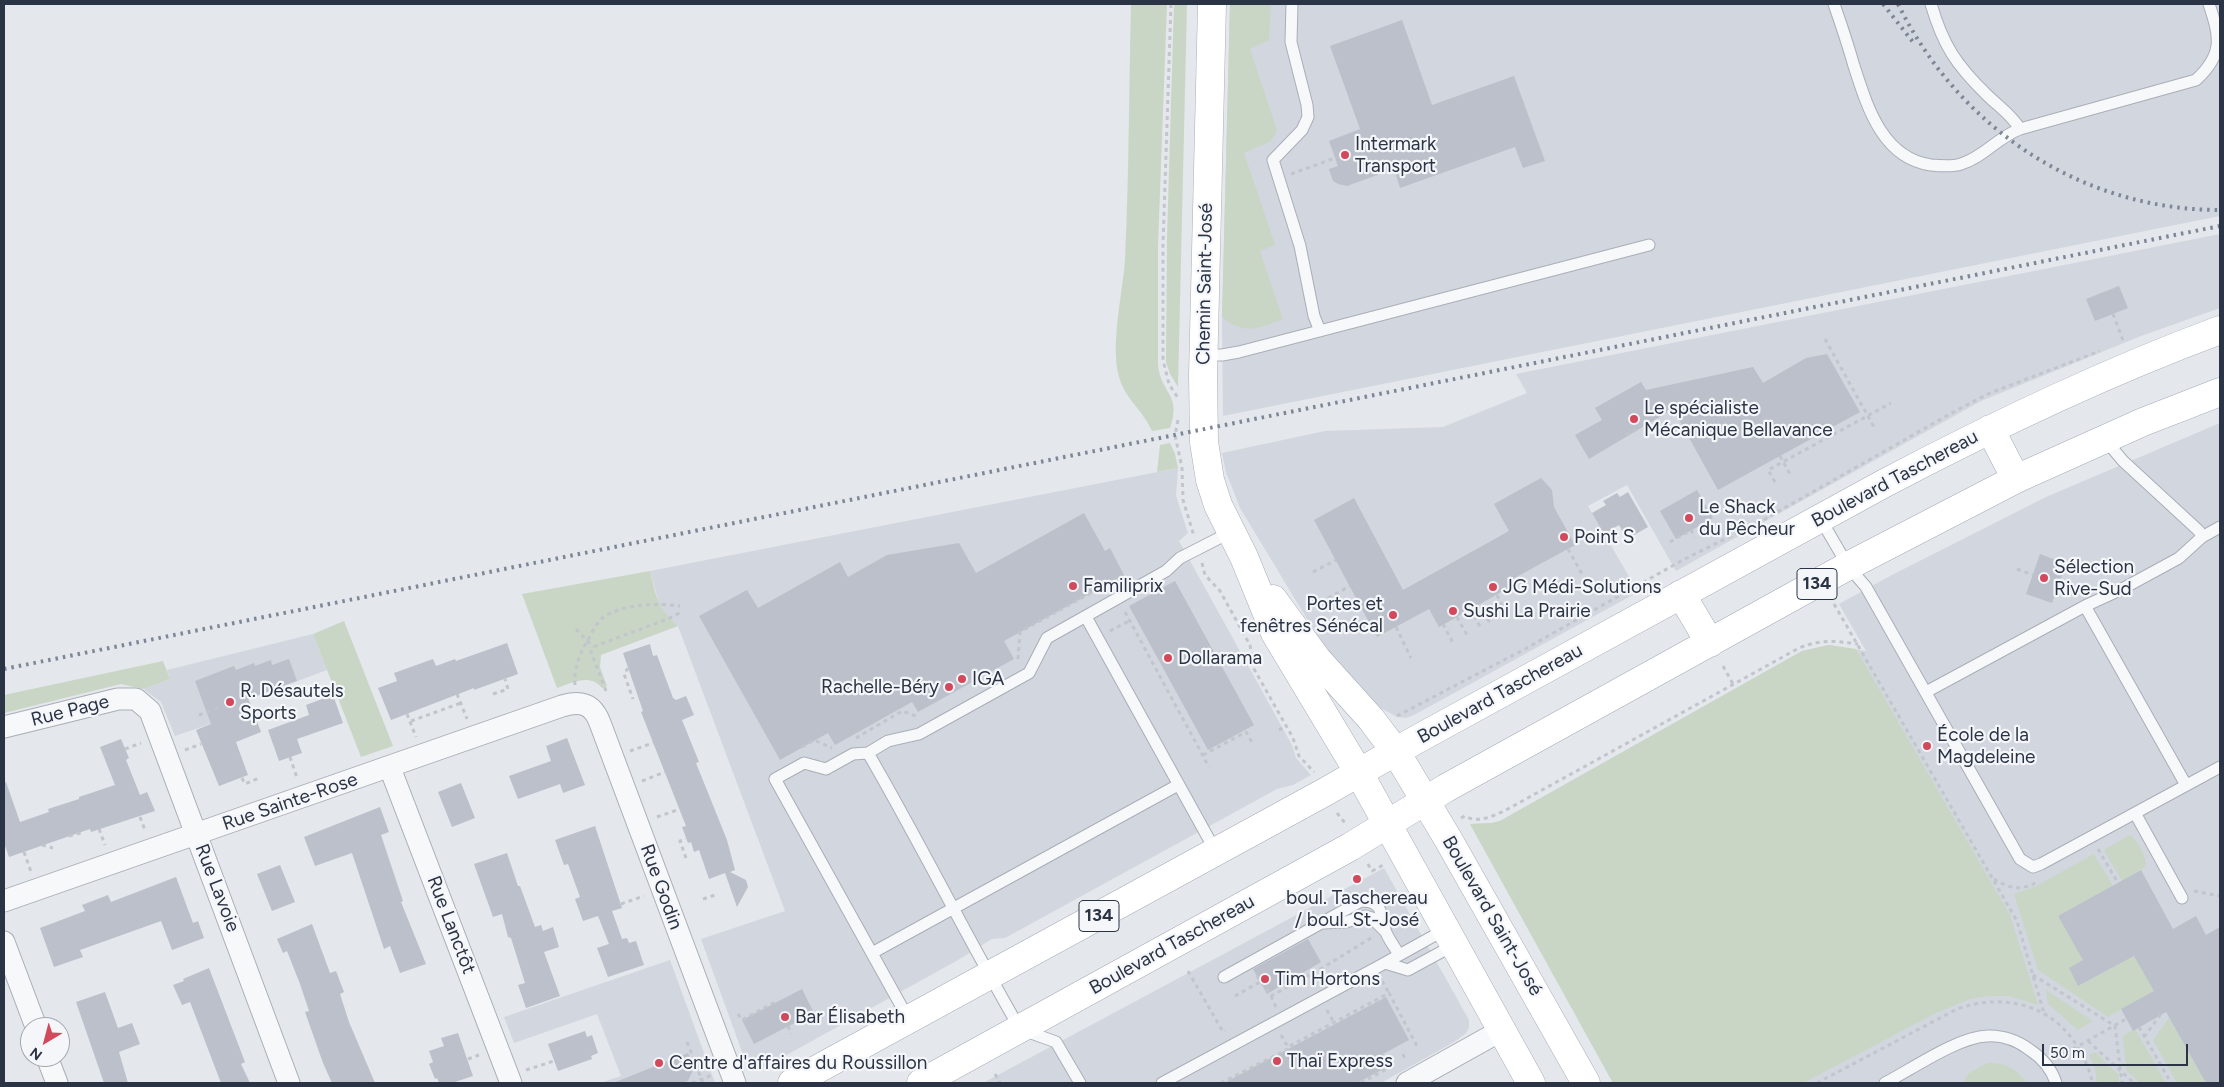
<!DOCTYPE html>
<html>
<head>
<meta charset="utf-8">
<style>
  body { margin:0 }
  #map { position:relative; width:2224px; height:1087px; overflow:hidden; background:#e4e7ec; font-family:Figtree,sans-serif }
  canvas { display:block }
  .frame { position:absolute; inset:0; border:5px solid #2b3445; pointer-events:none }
  .north { position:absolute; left:20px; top:1017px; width:50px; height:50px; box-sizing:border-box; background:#f4f6f9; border:1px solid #a4a8b1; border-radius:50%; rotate:217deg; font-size:14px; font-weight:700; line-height:20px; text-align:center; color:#2b3445 }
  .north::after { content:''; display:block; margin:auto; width:18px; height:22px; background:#d1495b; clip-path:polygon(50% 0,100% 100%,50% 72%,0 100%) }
  .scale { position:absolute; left:2042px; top:1044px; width:146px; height:22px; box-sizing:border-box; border:2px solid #2b3445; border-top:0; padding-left:6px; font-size:15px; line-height:18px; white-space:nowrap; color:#2b3445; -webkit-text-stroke:4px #f4f6f9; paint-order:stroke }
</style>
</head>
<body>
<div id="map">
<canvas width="2224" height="1087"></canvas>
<div class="frame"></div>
<div class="north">N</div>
<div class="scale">50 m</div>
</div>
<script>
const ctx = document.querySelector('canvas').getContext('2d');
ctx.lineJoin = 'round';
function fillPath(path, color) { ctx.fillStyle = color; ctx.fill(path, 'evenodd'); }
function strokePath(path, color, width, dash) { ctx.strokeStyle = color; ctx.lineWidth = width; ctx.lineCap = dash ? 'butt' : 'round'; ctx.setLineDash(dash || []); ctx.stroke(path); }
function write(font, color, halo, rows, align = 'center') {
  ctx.font = font + ' Figtree,sans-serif'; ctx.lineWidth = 4.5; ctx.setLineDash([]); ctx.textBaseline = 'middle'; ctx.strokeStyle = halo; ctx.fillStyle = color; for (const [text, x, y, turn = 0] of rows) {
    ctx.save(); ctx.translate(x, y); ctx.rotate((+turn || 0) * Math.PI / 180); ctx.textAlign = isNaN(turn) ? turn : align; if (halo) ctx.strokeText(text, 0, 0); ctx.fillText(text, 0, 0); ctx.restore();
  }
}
fillPath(new Path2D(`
  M 1230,4 L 2220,4 L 2220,216 L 1223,416 L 1222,317 Z
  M 2220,234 L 2220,308 L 2141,336 L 1981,401 L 1676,571 L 1627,485 L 1588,506 L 1638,592 L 1414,715 L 1406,718 L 1397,717 L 1379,707 L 1340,668 L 1327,652 L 1240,508 L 1226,472 L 1222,453 L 1325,431 L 1443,427 L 1527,393 L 1516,374 Z
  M 2220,423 L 2220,1083 L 1613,1083 L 1470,824 L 1492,823 L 1500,821 L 1802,651 L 1829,645 L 1866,651 L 1839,604 L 1888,577 L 2046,497 Z
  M 1178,468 L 1176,496 L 1188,533 L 1179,541 L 1292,745 L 1296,758 L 1311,775 L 1293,785 L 1277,789 L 1005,938 L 992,939 L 958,960 L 765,1067 L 757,1069 L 751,1066 L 745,1060 L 701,939 L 785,911 L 678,626 L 665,615 L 659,603 L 650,571 Z
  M 313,634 L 327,670 L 249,699 L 261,732 L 239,740 L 230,717 L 175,736 L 161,702 L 143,689 L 170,679 L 167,670 Z
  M 1384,868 L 1469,1020 L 1469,1028 L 1465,1034 L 1454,1042 L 1381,1083 L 983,1083 Z
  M 670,960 L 715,1083 L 600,1083 L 621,1076 L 597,1014 L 514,1043 L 504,1017 Z`), '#d2d6de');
fillPath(new Path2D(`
  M 1131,4 L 1167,4 L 1158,246 L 1158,365 C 1161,394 1182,394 1170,428 L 1152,431 C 1144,412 1126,399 1120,380 C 1109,348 1123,293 1125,259 C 1129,174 1129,89 1131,4 Z
  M 1174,4 L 1187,4 L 1178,387 L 1170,374 L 1166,362 L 1167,237 Z
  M 1230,4 L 1271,4 L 1269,40 L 1250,49 L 1277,130 L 1271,141 L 1244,153 L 1275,245 L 1260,251 L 1283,319 C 1259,328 1245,336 1222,317 Z
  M 1170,443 L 1175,454 L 1178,468 L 1157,472 L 1160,445 Z
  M 650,571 C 656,596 658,609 678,626 L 601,655 L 600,667 L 607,686 L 602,688 C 590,673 572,683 557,688 L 522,594 Z
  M 344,621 L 393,746 L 361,757 L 313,634 Z
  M 1829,645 L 1856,649 L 2010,915 L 2038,1005 L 2009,996 L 1988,996 L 1970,999 L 1934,1014 L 1803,1083 L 1613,1083 L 1470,824 L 1492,823 L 1500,821 L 1802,651 Z
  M 163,661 L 170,679 L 143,689 L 121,684 L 4,713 L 4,695 Z
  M 2130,835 C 2138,841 2146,856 2146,866 L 2122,881 L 2104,850 Z
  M 2094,854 L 2113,886 L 2058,916 L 2072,941 L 2099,926 L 2110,945 L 2069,969 L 2079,986 L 2134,956 L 2158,989 L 2108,1017 L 2038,970 L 2014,894 L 2034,887 Z
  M 2046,990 L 2093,1021 L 2078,1030 L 2048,1004 Z
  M 2169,1018 L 2206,1083 L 2177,1083 L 2153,1040 Z
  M 2135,1029 L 2166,1083 L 2140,1083 L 2126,1070 L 2123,1036 Z
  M 2095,1052 L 2118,1074 L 2119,1083 L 2097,1083 L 2095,1068 L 2089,1055 Z
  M 1987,1063 C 2005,1063 2017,1068 2026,1083 L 1963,1083 L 1968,1074 Z`), '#c9d6c5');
fillPath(new Path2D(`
  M 1402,20 L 1432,105 L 1514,76 L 1545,161 L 1523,168 L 1515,147 L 1400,188 L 1394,169 L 1347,186 L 1338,184 L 1333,181 L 1329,169 L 1338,166 L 1329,141 L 1360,129 L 1330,46 Z
  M 2119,286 L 2128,308 L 2095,321 L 2086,299 Z
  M 1827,354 L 1860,412 L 1718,490 L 1673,409 L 1589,459 L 1575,435 L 1602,420 L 1595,408 L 1641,382 L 1646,390 L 1753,367 L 1763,383 L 1806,358 Z
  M 1541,478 L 1552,490 L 1554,507 L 1575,545 L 1509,581 L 1512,586 L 1439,627 L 1429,609 L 1377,637 L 1314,520 L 1354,498 L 1403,590 L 1509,531 L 1494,504 Z
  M 1697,490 L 1713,518 L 1676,539 L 1660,511 Z
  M 1628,492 L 1648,527 L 1627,539 L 1619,525 L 1604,534 L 1592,513 L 1606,505 L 1603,501 L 1617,493 L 1620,497 Z
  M 1084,513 L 1105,551 L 1110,548 L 1124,575 L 1004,641 L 1014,659 L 918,712 L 912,702 L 835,745 L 828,733 L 780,760 L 699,616 L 747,590 L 758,608 L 840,562 L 848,577 L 887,555 L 959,543 L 976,573 Z
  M 2040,554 L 2066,564 L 2052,603 L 2026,594 Z
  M 1175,581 L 1254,725 L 1208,750 L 1129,606 Z
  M 507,643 L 518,674 L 474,690 L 474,688 L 391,720 L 378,688 L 397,681 L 394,673 L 433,659 L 436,666 L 455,659 L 456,661 Z
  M 650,644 L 653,656 L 657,655 L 673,698 L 676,700 L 686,696 L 694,715 L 682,720 L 699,762 L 696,763 L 727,840 L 735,870 L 730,872 L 746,880 L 748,887 L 737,907 L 725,873 L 709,879 L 699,850 L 694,852 L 691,842 L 688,843 L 682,827 L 686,826 L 641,712 L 643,711 L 623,653 Z
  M 289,659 L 297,681 L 248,699 L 261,732 L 236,742 L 248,775 L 219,786 L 196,730 L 211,724 L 195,681 L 234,666 L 236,670 L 254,663 L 255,666 L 271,660 L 272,665 Z
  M 333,695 L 343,723 L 297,739 L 302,753 L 279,761 L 268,730 L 309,715 L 306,705 Z
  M 567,738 L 585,785 L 563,793 L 560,784 L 518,799 L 509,776 L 551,761 L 546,746 Z
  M 121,739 L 129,758 L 126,760 L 140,795 L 147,792 L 155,811 L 91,832 L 90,829 L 9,857 L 4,843 L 4,783 L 6,782 L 20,822 L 49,812 L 48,809 L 79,799 L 79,797 L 115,785 L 100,747 Z
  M 461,783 L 475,818 L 452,827 L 438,792 Z
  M 380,807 L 389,832 L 381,835 L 403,901 L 401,902 L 426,964 L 400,973 L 390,946 L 384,949 L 352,853 L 315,866 L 304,837 Z
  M 595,826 L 622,908 L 612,911 L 622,939 L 627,938 L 629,943 L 636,941 L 644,965 L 608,977 L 597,948 L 609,944 L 598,916 L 583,921 L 575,899 L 580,897 L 568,864 L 564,865 L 555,840 Z
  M 507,853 L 518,886 L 520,886 L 535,927 L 541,925 L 543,931 L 553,927 L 559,947 L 544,952 L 560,996 L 526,1008 L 518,985 L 525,983 L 511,938 L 508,937 L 502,914 L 493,917 L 474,864 Z
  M 280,865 L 295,902 L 272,911 L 257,874 Z
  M 2141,870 L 2173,929 L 2196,916 L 2206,935 L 2220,927 L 2220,1083 L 2206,1083 L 2166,1012 L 2133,1031 L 2121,1009 L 2154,991 L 2134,956 L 2078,986 L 2069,968 L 2083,960 L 2058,916 Z
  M 176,877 L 193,923 L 198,921 L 204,938 L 172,950 L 161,921 L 80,950 L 83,957 L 54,967 L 40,928 L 85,911 L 82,905 L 108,895 L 111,902 Z
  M 312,924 L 330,973 L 336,971 L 344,992 L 340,994 L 349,1022 L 375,1083 L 332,1083 L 323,1063 L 305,1012 L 309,1011 L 300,984 L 287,951 L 283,953 L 277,939 Z
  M 1308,939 L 1321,962 L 1267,994 L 1253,969 Z
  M 209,968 L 245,1062 L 241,1064 L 250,1083 L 221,1083 L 190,1002 L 182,1005 L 173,985 L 184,981 L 183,979 Z
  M 802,989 L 814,1013 L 754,1044 L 742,1020 Z
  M 105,992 L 118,1028 L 132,1023 L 140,1044 L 119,1052 L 128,1083 L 104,1083 L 76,1002 Z
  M 1386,997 L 1409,1040 L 1383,1054 L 1389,1066 L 1357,1083 L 1224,1083 Z
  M 585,1031 L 587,1037 L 592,1035 L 598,1053 L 591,1056 L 592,1059 L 558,1071 L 548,1044 Z
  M 458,1033 L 473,1076 L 452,1083 L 439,1083 L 437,1078 L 435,1079 L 429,1064 L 433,1062 L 429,1051 L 444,1046 L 441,1038 Z
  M 688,1053 L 694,1068 L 688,1081 L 681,1083 L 613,1083 Z`), '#bbc0ca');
const lane = new Path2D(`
  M 1292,4 L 1291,42 L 1307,105 L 1308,117 L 1302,130 L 1273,160 L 1300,246 L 1314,316 L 1320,331
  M 1834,4 C 1841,24 1848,45 1854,66 C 1867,106 1882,158 1931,165 C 1941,166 1952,167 1961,164 C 1984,157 1998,137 2020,129 L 2196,80 C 2224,54 2220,37 2209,4
  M 1931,4 C 1943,45 1956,65 1987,95 C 1999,107 2011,114 2020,129
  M 1203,355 L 1222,355 L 1239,352 L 1649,245
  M 2108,437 L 2113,449 L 2123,461 L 2199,531 L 2202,537
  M 1820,518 L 1848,566 L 1866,587 L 2020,859 L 2033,867 L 2041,864 L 2220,767
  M 2085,606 L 2122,589 L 2179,558 L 2202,537 L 2220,527
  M 1086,617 L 1216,852
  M 1926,692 L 2085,606 L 2186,785
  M 868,753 L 853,754 L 826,769 L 804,763 L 775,779 L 909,1020
  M 2135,813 L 2182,898
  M 1322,923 L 1346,922 L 1365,916 L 1372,918 L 1385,931
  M 1446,929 L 1385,963 L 1408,970 L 1454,945
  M 872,953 L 1178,785
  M 1224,977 L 1361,901 C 1384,901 1380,914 1385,930 C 1388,939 1395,947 1399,955
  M 1080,1083 L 1056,1042 L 1020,1029 C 967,938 921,844 868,753 L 888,741 L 919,734 L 1029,673 L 1047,638 L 1166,571 L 1180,558 L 1231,532
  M 1162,1083 L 1385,963
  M 1885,1083 C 1912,1069 1958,1037 1987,1036 C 2002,1035 2018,1041 2030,1050 C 2042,1058 2052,1070 2056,1083`);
const street = new Path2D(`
  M 4,727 L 118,699 L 136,699 L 150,711 L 289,1083
  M 390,768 L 511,1083
  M 4,901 L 562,706 C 581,700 593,704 600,723 L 735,1083
  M 4,942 L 36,1027
  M 47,1057 L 57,1083
  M 1407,1083 L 1502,1030`);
const secondary = new Path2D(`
  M 1212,4 L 1203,375 L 1204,442 L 1210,480 L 1218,505 L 1244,557 L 1275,633 L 1359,773 L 1531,1083
  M 1273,599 L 1317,659 L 1371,719 L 1396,752 L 1448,839 L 1586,1083`);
const primary = new Path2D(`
  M 1990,429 L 2016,479
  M 1681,594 L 1710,643
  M 792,1083 L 1325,792 L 1414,741 L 1883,484 C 1993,426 2104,373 2220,330
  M 921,1083 L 1350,847 L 1446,788 L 1848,566 L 2016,479 L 2143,422 L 2220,392`);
strokePath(lane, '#a9aeb7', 13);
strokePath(street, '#a9aeb7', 23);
strokePath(secondary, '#a9aeb7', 29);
strokePath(primary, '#a3abb8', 29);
strokePath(new Path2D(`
  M 1171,4 L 1163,244 L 1163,360 L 1169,384 L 1178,398
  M 1291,174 L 1335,158
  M 2113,314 L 2124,343
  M 1825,339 L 1874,427
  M 1178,420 L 1175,435 L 1182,468 L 1183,500 L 1194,536
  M 1626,435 L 1636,430
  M 1780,456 L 1790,474
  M 1775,482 L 1768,470 L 1891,403
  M 1611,530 L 1615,536 L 1622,530
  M 1670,542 L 1691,530 L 1695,537
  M 1568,549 L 1582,574
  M 1202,563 L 1205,575 L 1220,591 L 1250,645 L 1254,669 L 1293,738 L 1299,756 L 1314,772
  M 2017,569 L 2033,575
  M 1313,572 L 1336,560
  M 1497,595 L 1506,614
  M 1328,598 L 1350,586
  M 1834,604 L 2017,921 L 2044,1013
  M 1479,605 L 1490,623
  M 1470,609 L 1481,628
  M 1125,612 L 1209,767
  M 1457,617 L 1467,635
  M 1443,624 L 1453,643
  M 1396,627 L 1411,658
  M 576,629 L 593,647
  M 1346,630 L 1367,619
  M 1110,631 L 1129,621
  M 1018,659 L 1020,632 L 1105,585
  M 1723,666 L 1733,684
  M 628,668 L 624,674 L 633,699
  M 575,685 C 574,669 578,658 585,645 C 591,635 596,622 605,616 C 624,604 659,603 680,606
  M 606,691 L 591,652 L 593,647 L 670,618 L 683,611
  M 457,694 L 467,719
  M 493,694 L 508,689 L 505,679
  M 407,714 L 416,737
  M 199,715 L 220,707
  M 1397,716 L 1525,649 L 1681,561 L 1765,519 L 1957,410 L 1990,393 L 2100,351
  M 411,721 L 461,703
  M 1279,730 L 1286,726
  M 856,738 L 902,711 L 919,717
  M 802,747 L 814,740 L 832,748
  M 125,749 L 141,743
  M 185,750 L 201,744
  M 630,751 L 653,743
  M 1203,755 L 1246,732 L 1253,744
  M 290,757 L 297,778
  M 242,778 L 245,784 L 259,778
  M 642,781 L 665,772
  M 1337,813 L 1345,823
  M 140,817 L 145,830
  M 657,817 L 680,809
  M 1461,818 L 1465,816 C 1478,824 1493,816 1506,810 L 1799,648 C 1821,639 1835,641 1858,644
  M 99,829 L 105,845
  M 69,836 L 81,833
  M 42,845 L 53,848
  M 2098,849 L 2118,883
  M 24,852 L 31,872
  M 686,858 L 680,841 L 686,839
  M 1368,864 L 1372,871 L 1385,864
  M 1994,879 C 2010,889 2021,891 2037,882
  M 2194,891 L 2220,896
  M 703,899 L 715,895
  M 621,904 L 644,896
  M 1188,971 L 1223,1032 L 1225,1031
  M 2033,975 L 2115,1026 L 2122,1083
  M 1257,976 L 1271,996 L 1324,967 L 1371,938
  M 1382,981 L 1389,993
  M 1235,996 L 1260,982
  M 1271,996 L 1276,1007
  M 1327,1010 L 1334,1023
  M 738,1014 L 742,1020 L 777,1001
  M 788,1026 L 791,1034
  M 2139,1027 L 2171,1083
  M 1281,1035 L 1288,1047 L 1389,993 L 1417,1046
  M 2144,1037 L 2161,1014
  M 2088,1041 L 2134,1083
  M 687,1042 L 703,1083
  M 1403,1054 L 1405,1059 L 1403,1060
  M 2059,1057 L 2126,1019
  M 468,1059 L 479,1055
  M 526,1070 L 554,1061
  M 995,1074 L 1000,1083
  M 692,1083 L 712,1075
  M 1221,1083 L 1288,1049
  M 1361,1083 L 1392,1066 L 1394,1070
  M 1817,1083 L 1957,1009 C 2005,992 2055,1005 2080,1051 C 2085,1061 2091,1072 2092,1083`), '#c2c5cb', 3, [4, 4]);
strokePath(lane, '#f7f8fa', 11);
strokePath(street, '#f7f8fa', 21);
strokePath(secondary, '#fff', 28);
strokePath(primary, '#fff', 28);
strokePath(new Path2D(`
  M 1883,4 L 1913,42
  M 1898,4 C 1959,128 2081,210 2220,210
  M 4,669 L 2220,226`), '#7d8696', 4, [2.5, 5]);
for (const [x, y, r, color] of [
  [1345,155,5,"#d1495b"],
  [1634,419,5,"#d1495b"],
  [1689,518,5,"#d1495b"],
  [1564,537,5,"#d1495b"],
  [2044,578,5,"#d1495b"],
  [1073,586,5,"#d1495b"],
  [1493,587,5,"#d1495b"],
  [1453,611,5,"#d1495b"],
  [1393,615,5,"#d1495b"],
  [1168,658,5,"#d1495b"],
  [962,679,5,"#d1495b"],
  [949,687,5,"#d1495b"],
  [230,702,5,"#d1495b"],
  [1927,746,5,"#d1495b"],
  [1357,879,5,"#d1495b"],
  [1265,979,5,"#d1495b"],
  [785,1017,5,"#d1495b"],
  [1277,1061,5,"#d1495b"],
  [659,1063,5,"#d1495b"]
]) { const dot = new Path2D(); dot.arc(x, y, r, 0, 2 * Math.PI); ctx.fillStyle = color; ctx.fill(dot); strokePath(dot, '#f4f6f9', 2); }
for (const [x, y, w] of [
  [1817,584,40],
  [1099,916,40]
]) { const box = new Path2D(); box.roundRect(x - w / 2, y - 15.5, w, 31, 4); ctx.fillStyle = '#f4f6f9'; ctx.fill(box); strokePath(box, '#2b3445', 1); }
write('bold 18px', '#2b3445', null, [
  ["134",1817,584],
  ["134",1099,916]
]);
write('19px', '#2b3445', '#f4f6f9', [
  ["Intermark",1355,144],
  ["Transport",1355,166],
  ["Le spécialiste",1644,408],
  ["Mécanique Bellavance",1644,430],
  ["Le Shack",1699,507],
  ["du Pêcheur",1699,529],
  ["Point S",1574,537],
  ["Sélection",2054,567],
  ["Rive-Sud",2054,589],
  ["Familiprix",1083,586],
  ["JG Médi-Solutions",1503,587],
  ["Portes et",1383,604,"right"],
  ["fenêtres Sénécal",1383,626,"right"],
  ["Sushi La Prairie",1463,611],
  ["Dollarama",1178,658],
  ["IGA",972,679],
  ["Rachelle-Béry",939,687,"right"],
  ["R. Désautels",240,691],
  ["Sports",240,713],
  ["École de la",1937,735],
  ["Magdeleine",1937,757],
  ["boul. Taschereau",1357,898,"center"],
  ["/ boul. St-José",1357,920,"center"],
  ["Tim Hortons",1275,979],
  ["Bar Élisabeth",795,1017],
  ["Thaï Express",1287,1061],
  ["Centre d'affaires du Roussillon",669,1063]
], 'left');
write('19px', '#2b3445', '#f4f6f9', [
  ["Chemin Saint-José",1205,284,-89],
  ["Boulevard Taschereau",1895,479,-28],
  ["Boulevard Taschereau",1500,694,-29],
  ["Rue Page",70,711,-14],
  ["Rue Sainte-Rose",290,802,-19],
  ["Rue Godin",661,887,70],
  ["Rue Lavoie",217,888,69],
  ["Boulevard Saint-José",1492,916,60],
  ["Rue Lanctôt",451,925,69],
  ["Boulevard Taschereau",1172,945,-29]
]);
</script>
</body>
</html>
